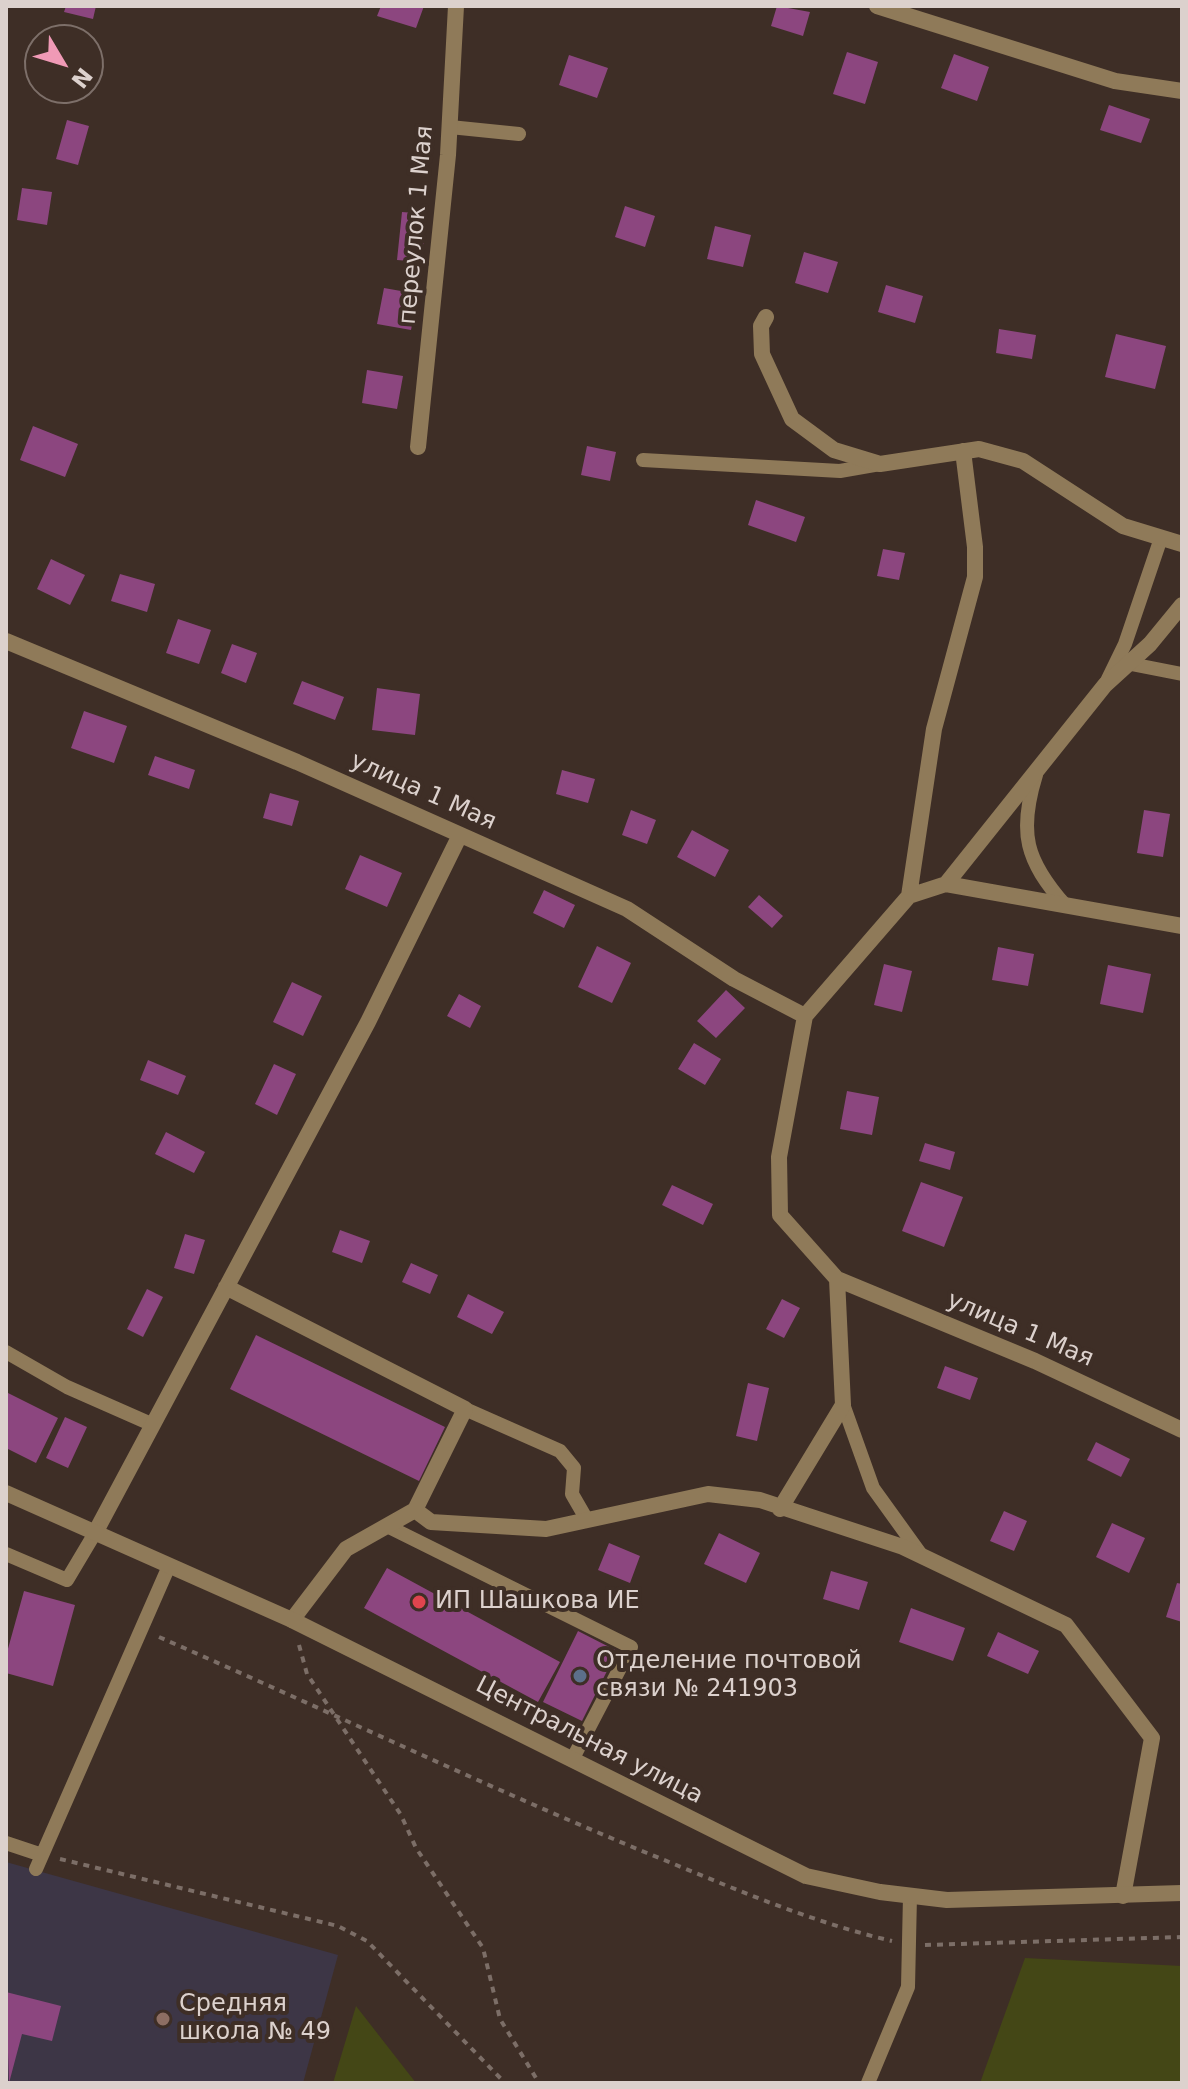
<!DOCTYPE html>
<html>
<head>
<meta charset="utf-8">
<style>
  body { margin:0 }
  #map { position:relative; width:1188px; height:2089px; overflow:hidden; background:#3e2e26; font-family:"DejaVu Sans",sans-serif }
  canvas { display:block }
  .frame { position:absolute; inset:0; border:8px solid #dcd1cd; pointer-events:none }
  .north { position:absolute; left:24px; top:24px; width:80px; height:80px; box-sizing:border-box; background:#3e2e26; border:2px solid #7d6f69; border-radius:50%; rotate:128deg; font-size:22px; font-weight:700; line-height:32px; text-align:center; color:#dcd1cd }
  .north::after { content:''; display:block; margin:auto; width:28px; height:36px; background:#f09ab6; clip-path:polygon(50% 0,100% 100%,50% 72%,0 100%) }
</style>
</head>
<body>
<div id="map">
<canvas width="1188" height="2089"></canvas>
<div class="frame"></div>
<div class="north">N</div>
</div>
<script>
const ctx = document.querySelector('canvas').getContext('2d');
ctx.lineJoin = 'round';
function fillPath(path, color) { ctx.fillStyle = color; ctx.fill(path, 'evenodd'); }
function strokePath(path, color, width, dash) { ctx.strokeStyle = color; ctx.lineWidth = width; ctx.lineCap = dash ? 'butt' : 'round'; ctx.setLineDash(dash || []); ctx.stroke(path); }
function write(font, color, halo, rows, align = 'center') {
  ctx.font = font + ' "DejaVu Sans",sans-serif'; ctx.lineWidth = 8; ctx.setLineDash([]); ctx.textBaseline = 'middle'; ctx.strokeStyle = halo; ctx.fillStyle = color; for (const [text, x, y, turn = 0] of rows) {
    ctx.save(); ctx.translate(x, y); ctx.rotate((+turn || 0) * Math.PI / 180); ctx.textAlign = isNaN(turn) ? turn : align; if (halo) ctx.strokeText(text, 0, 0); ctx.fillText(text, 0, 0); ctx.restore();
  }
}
fillPath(new Path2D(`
  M 6,1862 L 338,1955 L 303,2083 L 6,2083 Z`), '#3d3646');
fillPath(new Path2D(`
  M 1025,1958 L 1182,1966 L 1182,2083 L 980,2083 Z
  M 356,2006 L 416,2083 L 333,2083 Z`), '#444716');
fillPath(new Path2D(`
  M 66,6 L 96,6 L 93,19 L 64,12 Z
  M 381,6 L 424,6 L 416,28 L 377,16 Z
  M 777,6 L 810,12 L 803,36 L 771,26 Z
  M 847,52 L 878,62 L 865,104 L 833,94 Z
  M 954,54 L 989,67 L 977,101 L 941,88 Z
  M 569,55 L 608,68 L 597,98 L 559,85 Z
  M 1109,105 L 1150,119 L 1141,143 L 1100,130 Z
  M 67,120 L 89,126 L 78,165 L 56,159 Z
  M 22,188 L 52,192 L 47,225 L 17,220 Z
  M 625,206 L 655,216 L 645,247 L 615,237 Z
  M 402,212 L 426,214 L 422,262 L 397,260 Z
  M 715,226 L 751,235 L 743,267 L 707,259 Z
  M 804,252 L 838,262 L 828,293 L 795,283 Z
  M 886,285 L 923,296 L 915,323 L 878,312 Z
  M 384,288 L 418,294 L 411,330 L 377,324 Z
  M 999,329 L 1036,335 L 1032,359 L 996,353 Z
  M 1116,334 L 1166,346 L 1155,389 L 1105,377 Z
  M 367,370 L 403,376 L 397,409 L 362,403 Z
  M 33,426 L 78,444 L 65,477 L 20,460 Z
  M 587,446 L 616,452 L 610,481 L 581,475 Z
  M 756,500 L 805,517 L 796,542 L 748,525 Z
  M 883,549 L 905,553 L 899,580 L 877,576 Z
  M 51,559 L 85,575 L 70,605 L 37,589 Z
  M 120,574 L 155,584 L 147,612 L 111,601 Z
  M 178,619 L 211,630 L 199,664 L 166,653 Z
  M 232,644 L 257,653 L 246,683 L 221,673 Z
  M 302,681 L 344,697 L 335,720 L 293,704 Z
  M 377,688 L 420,694 L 415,735 L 372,730 Z
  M 84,711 L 127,726 L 114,763 L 71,748 Z
  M 155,756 L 195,770 L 189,789 L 148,775 Z
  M 562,770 L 595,779 L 588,803 L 556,794 Z
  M 270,793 L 299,801 L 292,826 L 263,818 Z
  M 631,810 L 656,820 L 647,844 L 622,835 Z
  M 1144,810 L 1170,814 L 1163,857 L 1137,853 Z
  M 692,830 L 729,850 L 715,877 L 677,857 Z
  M 360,855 L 402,873 L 387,907 L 345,889 Z
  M 544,890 L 575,905 L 564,928 L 533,913 Z
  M 759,895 L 783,916 L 772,928 L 748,907 Z
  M 597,946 L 631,963 L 612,1003 L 578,987 Z
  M 998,947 L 1034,954 L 1028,986 L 992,980 Z
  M 884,964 L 912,971 L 902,1012 L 874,1005 Z
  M 1108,965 L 1151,974 L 1143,1013 L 1100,1004 Z
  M 292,982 L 322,996 L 303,1036 L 273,1022 Z
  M 726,990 L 745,1008 L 716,1038 L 697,1021 Z
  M 459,994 L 481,1006 L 470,1028 L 447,1016 Z
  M 694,1043 L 721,1059 L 705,1085 L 678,1069 Z
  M 148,1060 L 186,1076 L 178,1095 L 140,1080 Z
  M 274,1064 L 296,1074 L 277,1115 L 255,1104 Z
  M 847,1091 L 879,1097 L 872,1135 L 840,1129 Z
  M 166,1132 L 205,1152 L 194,1173 L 155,1154 Z
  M 925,1143 L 955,1152 L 950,1170 L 919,1161 Z
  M 921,1182 L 963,1197 L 944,1247 L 902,1231 Z
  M 672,1185 L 713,1204 L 703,1225 L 662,1205 Z
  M 340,1230 L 370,1241 L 362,1263 L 332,1252 Z
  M 185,1234 L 205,1240 L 194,1274 L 174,1268 Z
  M 411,1263 L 438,1275 L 430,1294 L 402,1282 Z
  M 147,1289 L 163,1297 L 143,1337 L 127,1329 Z
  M 468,1294 L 504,1312 L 492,1334 L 457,1317 Z
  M 782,1299 L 800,1308 L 784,1338 L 766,1329 Z
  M 256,1335 L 445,1427 L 419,1481 L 230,1389 Z
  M 945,1366 L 978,1378 L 970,1400 L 937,1388 Z
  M 748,1383 L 769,1388 L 757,1441 L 736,1436 Z
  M 6,1392 L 58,1418 L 36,1463 L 6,1448 Z
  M 65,1417 L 87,1427 L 68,1468 L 46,1458 Z
  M 1096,1442 L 1130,1459 L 1121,1477 L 1087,1460 Z
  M 1004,1511 L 1027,1521 L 1014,1551 L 990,1541 Z
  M 1112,1523 L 1145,1538 L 1129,1573 L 1096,1557 Z
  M 719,1533 L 760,1553 L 746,1583 L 704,1564 Z
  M 609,1543 L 640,1556 L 630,1583 L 598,1570 Z
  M 387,1568 L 560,1662 L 538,1702 L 364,1608 Z
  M 831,1571 L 868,1582 L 859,1610 L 823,1599 Z
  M 1177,1583 L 1182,1584 L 1182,1622 L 1166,1617 Z
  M 24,1591 L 75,1605 L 53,1686 L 6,1673 L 6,1656 Z
  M 911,1608 L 965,1628 L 953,1661 L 899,1642 Z
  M 578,1631 L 617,1651 L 582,1721 L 543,1702 Z
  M 998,1632 L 1039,1651 L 1028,1674 L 987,1656 Z
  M 6,1992 L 61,2006 L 52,2041 L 22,2034 L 9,2083 Z`), '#8c467f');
strokePath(new Path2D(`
  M 159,1637 C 322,1708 482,1785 647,1853 C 728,1886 807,1921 892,1941
  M 299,1645 L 307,1674 L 401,1815 L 416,1848 L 483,1948 L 500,2019 L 539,2083
  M 60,1859 L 338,1926 L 367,1941 L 505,2083
  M 925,1945 L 1182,1937`), '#7c6e67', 4, [6, 6]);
strokePath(new Path2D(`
  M 450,127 L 519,134
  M 643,460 L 840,471 L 880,464
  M 1131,664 L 1182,674
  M 1107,681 L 1125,644 L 1161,538
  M 1036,775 C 1018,833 1026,861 1065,905
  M 6,1352 L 67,1387 L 151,1424
  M 843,1404 L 873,1488 L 922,1556
  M 465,1409 L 560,1451 L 574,1468 L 572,1494 L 587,1520
  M 387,1526 L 631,1647 L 572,1760
  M 6,1554 L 67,1580 L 95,1533
  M 6,1843 L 42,1855
  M 36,1869 L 169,1566
  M 868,2083 L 908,1987 L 910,1896`), '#8f7a59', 14);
strokePath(new Path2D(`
  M 877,6 L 1115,81 L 1182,91
  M 766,317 L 761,326 L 762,354 L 792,419 L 834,450 L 880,464 L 979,449 L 1023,461 L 1123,526 L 1182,544
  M 418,447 L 448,155 L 456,6
  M 6,641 L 297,762 L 627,909 L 734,979 L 805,1016
  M 946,884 L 1182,926
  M 909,896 L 934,729 L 975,577 L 975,547 L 963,451
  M 837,1279 L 1035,1361 L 1182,1430
  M 226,1287 L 465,1409 L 415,1510 L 346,1549 L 292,1620
  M 780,1509 L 843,1405 L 837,1279 L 780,1215 L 779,1157 L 805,1016 L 909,896 L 946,884 L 1105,685 L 1150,644 L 1182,605
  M 415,1510 L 431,1522 L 546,1529 L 708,1494 L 760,1500 L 903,1547 L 1066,1625 L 1152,1738 L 1123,1896
  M 95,1533 L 368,1022 L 460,835`), '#8f7a59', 16);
strokePath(new Path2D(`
  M 6,1493 L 292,1620 L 806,1876 L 880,1892 L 947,1900 L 1182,1893`), '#8f7a59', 16);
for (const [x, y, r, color] of [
  [419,1602,8,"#e0444e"],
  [580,1676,8,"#5c6f8a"],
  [163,2019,8,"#8d6e63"]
]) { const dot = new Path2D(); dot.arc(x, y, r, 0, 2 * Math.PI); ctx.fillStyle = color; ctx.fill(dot); strokePath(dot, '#3e2e26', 3); }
write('24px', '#dcd1cd', '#3e2e26', [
  ["переулок 1 Мая",417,225,-85],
  ["улица 1 Мая",423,792,24],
  ["улица 1 Мая",1020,1330,23],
  ["Центральная улица",589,1741,27]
]);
write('24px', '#dcd1cd', '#3e2e26', [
  ["ИП Шашкова ИЕ",435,1602],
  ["Отделение почтовой",596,1662],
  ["связи № 241903",596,1690],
  ["Средняя",179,2005],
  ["школа № 49",179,2033]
], 'left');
</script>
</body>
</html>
